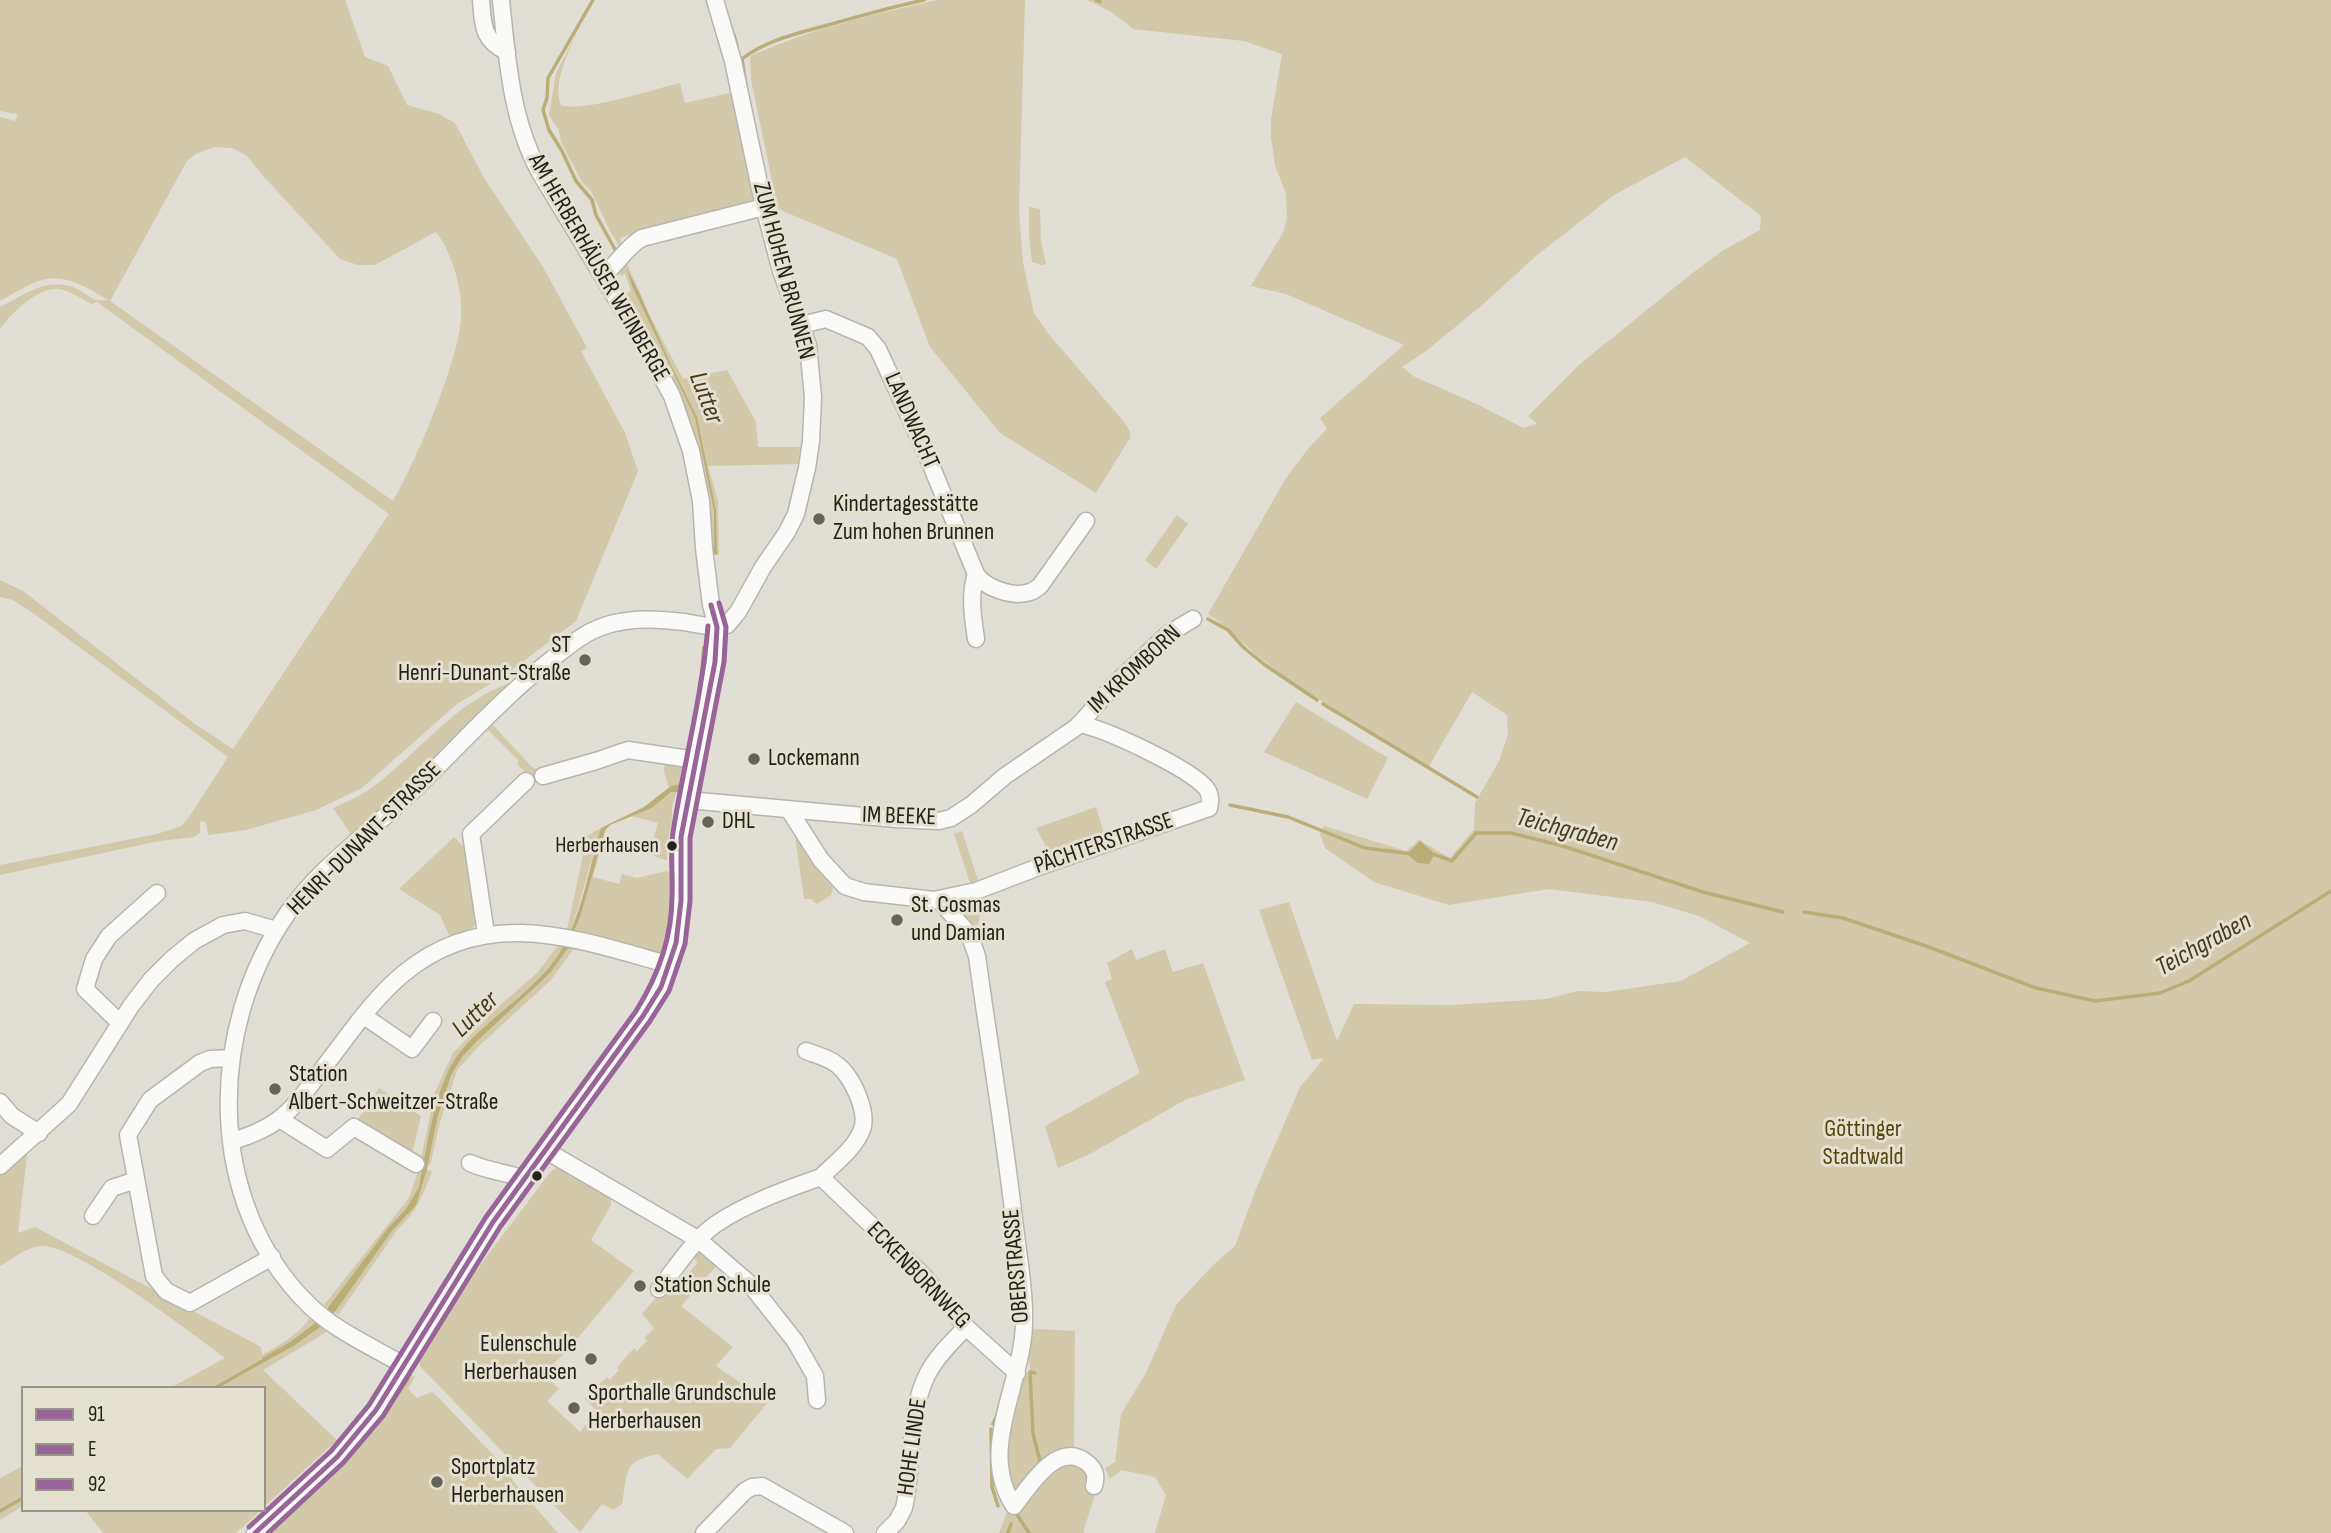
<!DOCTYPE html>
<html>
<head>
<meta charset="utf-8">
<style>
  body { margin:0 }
  #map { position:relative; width:2331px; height:1533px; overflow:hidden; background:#e0ded5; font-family:"Sofia Sans Condensed",sans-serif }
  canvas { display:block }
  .legend { position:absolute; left:21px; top:1386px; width:245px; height:126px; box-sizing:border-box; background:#e5e1d0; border:2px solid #979488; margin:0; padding:9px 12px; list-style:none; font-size:21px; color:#23211b }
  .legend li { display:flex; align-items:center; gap:14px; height:35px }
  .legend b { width:35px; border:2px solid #979488 }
</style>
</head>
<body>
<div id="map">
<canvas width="2331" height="1533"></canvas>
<ul class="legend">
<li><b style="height:9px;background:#996498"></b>91</li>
<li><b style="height:9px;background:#996498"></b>E</li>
<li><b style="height:9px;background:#996498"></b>92</li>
</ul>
</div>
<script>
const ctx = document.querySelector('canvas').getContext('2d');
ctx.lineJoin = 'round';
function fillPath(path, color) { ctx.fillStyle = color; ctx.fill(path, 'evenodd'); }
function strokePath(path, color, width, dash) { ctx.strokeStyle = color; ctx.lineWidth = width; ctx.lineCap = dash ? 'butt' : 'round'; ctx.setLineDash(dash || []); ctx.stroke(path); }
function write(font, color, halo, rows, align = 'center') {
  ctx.font = font + ' "Sofia Sans Condensed",sans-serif'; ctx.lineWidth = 6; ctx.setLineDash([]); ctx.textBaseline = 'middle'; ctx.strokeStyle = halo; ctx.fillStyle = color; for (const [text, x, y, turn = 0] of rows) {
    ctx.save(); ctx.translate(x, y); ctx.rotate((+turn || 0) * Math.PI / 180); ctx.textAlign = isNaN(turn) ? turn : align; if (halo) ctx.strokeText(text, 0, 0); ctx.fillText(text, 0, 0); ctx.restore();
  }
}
fillPath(new Path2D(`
  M 0,0 L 345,0 L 365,57 L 388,66 L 407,105 L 439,114 L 455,123 L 484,178 L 543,267 L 587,348 L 581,351 L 625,433 L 638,471 L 576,621 L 508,673 L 457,704 L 362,788 L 316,810 L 246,830 L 208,835 L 206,822 L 200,821 L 200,833 L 194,837 L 159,841 L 0,875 L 0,865 L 157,834 L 181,826 L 189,817 L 228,757 L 33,613 L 13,600 L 0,597 L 0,580 L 23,591 L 195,724 L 233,749 L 389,514 L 97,302 L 92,304 C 82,299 70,291 60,289 C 38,286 12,313 0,329 L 0,307 C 22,296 48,277 73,287 C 88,293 91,303 108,300 C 90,289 68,275 46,279 C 33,281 13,294 0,301 L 0,117 L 15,121 L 18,114 L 0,111 ZM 214,147 L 232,148 L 246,155 L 264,177 L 340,259 L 358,265 L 375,265 L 436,232 C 453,254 463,291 461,319 C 459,339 453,358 447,377 C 432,420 415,461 393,501 L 110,301 L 187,161 L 196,154 Z
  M 938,0 L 1025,0 L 1019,210 L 1023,263 L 1034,313 L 1047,332 L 1125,423 L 1130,432 L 1130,438 L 1096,493 L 1000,433 L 930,347 L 897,259 L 778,209 L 751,80 L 750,56 C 811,29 874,14 938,0 Z
  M 1087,0 L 2331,0 L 2331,1533 L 1155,1533 L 1166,1495 L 1155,1477 L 1121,1470 L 1110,1479 L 1105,1468 L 1115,1462 L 1121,1414 L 1145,1375 L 1176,1305 L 1212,1266 L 1235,1246 L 1256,1189 L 1300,1087 L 1324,1058 L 1312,1060 L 1259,910 L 1289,902 L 1337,1041 L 1354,1004 L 1452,1005 L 1546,999 L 1578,991 L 1606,992 L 1681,981 L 1750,943 L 1699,916 L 1652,902 L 1549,889 L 1449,905 L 1374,882 L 1325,848 L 1320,834 L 1324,826 L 1406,851 L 1419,840 L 1450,858 L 1474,829 L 1475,803 L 1499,761 L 1508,735 L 1507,715 L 1472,692 L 1428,768 C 1375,733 1320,703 1269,665 C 1248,649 1230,629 1208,614 L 1286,478 L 1308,449 L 1327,429 L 1320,418 L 1404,345 L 1286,294 L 1251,286 L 1283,233 L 1287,219 L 1286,194 L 1275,165 L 1271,137 L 1271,119 L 1282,54 L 1244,41 L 1133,29 L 1113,13 ZM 1685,157 L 1761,216 L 1760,230 L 1722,251 L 1690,275 L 1580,364 L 1528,416 L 1537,424 L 1523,428 L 1479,405 L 1413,376 L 1402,367 L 1426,351 L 1481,306 L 1536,256 L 1614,195 Z
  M 578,31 C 569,50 552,84 561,105 C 581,113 655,89 680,83 L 685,103 L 734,92 L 756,204 L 629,235 L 620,238 L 622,250 L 610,231 L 591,191 L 582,182 L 562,144 L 558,129 L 549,115 L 556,73 Z
  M 1029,207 L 1040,209 L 1041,241 L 1046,264 L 1042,265 L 1032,262 L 1029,236 Z
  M 626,261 L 649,314 L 683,379 L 727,370 L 756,422 L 758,447 L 800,447 L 798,464 L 708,466 L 718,501 L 719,555 L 712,554 L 706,499 L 652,348 L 636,317 L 615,285 L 614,278 L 625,294 L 631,291 L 625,274 L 621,276 L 617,271 Z
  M 1177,515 L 1188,524 L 1156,569 L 1145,560 Z
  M 513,682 L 394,803 L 352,836 L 333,808 C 344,803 356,798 367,791 C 417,757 453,701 513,682 Z
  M 1296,702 L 1388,758 L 1367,799 L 1264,752 Z
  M 492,724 L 532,767 L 541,772 L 530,777 L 517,764 L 519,761 L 487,729 Z
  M 665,758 L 684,761 L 680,784 L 669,789 L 664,771 Z
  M 677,791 L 672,807 L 672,819 L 667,845 L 667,860 L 658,858 L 653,855 L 652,844 L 658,823 L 631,816 L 652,808 L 671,792 Z
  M 1096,807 L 1105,837 L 1051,856 L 1036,828 Z
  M 601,828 L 571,931 L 567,930 L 583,855 L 584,838 Z
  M 962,831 L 979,883 L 971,886 L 954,834 Z
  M 605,832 L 593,877 L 619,884 L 622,874 L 637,878 L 667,871 L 675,877 C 674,898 678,940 663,955 L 575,931 Z
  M 795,836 L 833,888 L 831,895 L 817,904 L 811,899 L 804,899 Z
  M 454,837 L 464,847 L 477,920 L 472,930 L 450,937 L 440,915 L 399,889 Z
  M 972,901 L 980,904 L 979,921 L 976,929 L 971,929 L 956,913 L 956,902 Z
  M 559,944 L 575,947 L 551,980 L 479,1046 L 457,1070 L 440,1122 L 430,1166 L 428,1165 L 438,1116 L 446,1089 L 443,1086 L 424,1164 L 420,1163 L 435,1092 L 453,1053 L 498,1007 L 537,973 Z
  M 1132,949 L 1136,960 L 1165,949 L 1173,972 L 1203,963 L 1245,1080 L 1185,1100 L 1090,1154 L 1058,1168 L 1045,1126 L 1140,1073 L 1105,982 L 1112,979 L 1107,963 Z
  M 379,1088 L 421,1116 L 411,1158 L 357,1121 Z
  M 25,1153 L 27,1155 L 18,1233 L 35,1227 L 261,1347 L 262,1355 C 281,1344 298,1335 311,1317 L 330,1330 L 263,1370 L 337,1440 L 264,1507 L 264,1388 L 170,1388 L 225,1358 C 194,1335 72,1241 39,1246 C 26,1248 12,1259 0,1266 L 0,1173 Z
  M 559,1167 L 611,1196 L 611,1205 L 591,1240 L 634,1271 L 572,1345 L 544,1374 L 559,1389 L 547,1401 L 580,1432 L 597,1411 L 584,1398 L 607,1377 L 610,1380 L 619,1370 L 617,1367 L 634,1348 L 637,1351 L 647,1341 L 644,1338 L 654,1328 L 642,1314 L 667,1285 L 675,1290 L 698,1262 L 691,1256 L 698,1251 L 718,1264 L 681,1306 L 733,1347 L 716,1366 L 768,1402 L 730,1448 L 716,1449 L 687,1479 L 658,1454 C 622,1461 628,1472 622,1504 L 613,1510 L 602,1504 L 580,1532 L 420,1366 L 419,1357 L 481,1264 L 551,1171 Z
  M 419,1168 L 432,1171 C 424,1194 416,1213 397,1230 L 338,1315 L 324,1305 L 405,1203 L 410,1195 Z
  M 1035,1329 L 1075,1331 L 1074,1448 L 1058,1452 L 1100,1480 L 1084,1529 L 1084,1533 L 999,1533 L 1010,1504 L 1002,1459 L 1021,1372 L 1035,1374 L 1035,1372 L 1030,1371 L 1029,1354 L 1031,1333 Z
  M 405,1374 L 411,1374 L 415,1377 L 408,1389 L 417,1398 L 432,1392 L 437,1396 L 498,1460 L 520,1490 L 558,1533 L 260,1533 Z
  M 23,1466 L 23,1506 L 0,1520 L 0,1478 Z
  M 85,1510 L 261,1510 L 236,1533 L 103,1533 Z`), '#d1c9aa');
fillPath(new Path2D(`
  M 626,268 L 638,290 L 671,365 L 697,417 L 716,511 L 717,555 L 714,554 L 714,511 L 695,418 L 632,286 Z
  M 702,646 L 707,647 L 703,699 L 684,792 L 671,792 L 652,808 L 610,825 L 605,831 L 581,914 L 568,948 L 550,973 L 477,1041 L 462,1057 L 451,1075 L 438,1116 L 427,1169 L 416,1205 L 391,1232 L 334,1313 L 323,1325 L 292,1347 L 262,1363 L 262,1358 L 290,1342 L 318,1321 L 388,1228 L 406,1209 L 419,1187 C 427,1148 435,1081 461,1051 C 490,1016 534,992 559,954 C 581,919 589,868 601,828 L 644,807 L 671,786 L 680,784 L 699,694 Z
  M 1420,841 L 1435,854 L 1429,864 L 1418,863 L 1407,854 Z`), '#bbad76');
strokePath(new Path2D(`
  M 593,0 L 548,78 L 547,98 L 543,110 L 549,130 L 562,151 L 576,181 L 592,200 L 596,215 L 618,255
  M 1096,0 L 1100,2
  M 734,35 L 737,46
  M 746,86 L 742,59 C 766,40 799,33 828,25 C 860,16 891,7 924,0
  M 1208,619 L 1228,630 L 1243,647 L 1265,665 L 1317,700
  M 1323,704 L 1477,797
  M 1230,805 L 1288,817 L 1365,848 L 1412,854
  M 1433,854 L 1452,861 L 1476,833 L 1511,833 L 1563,846 L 1703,892 L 1783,912
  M 1804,912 L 1843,918 L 1926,946 L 2036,988 L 2095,1001 L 2160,993 L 2189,981 L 2331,891
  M 1035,1373 L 1030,1372 L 1033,1434 L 1041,1465
  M 215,1388 L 266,1359
  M 993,1424 L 998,1413
  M 991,1429 L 992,1487 L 998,1506
  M 347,1457 L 382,1416 L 408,1379
  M 1019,1510 L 1016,1513 L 1029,1533
  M 0,1511 L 23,1498
  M 1008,1533 L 1011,1524`), '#bbad76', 3.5);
const minor = new Path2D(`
  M 481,0 C 483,25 482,40 507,52
  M 603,275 C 618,264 626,247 642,238 L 764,207
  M 801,325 L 826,319 L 868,337 L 878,349 L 926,453 L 976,574 C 985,588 1013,598 1030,592 C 1034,591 1037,588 1040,586 L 1086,521
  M 976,574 C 969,596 973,617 976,639
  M 543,776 L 596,761 L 628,750 L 696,760
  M 688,800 L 897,819 L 939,821 L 951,818 L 971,805 L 1005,776 L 1078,726 L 1114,685 L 1168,634 L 1193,619
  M 789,810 L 821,860 L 845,886 L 864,892 L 934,900 L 976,891 L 1044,865 L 1209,808 C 1211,800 1211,794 1206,788 C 1189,768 1106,729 1079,724
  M 939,900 L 969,934 L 977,956 C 989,1044 1004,1131 1014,1219 C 1018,1254 1025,1290 1024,1325 C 1022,1385 977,1451 1014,1506 C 1029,1487 1057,1440 1086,1462 C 1095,1469 1097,1475 1094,1486
  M 486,934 L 471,834 L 526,781
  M 364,1016 L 412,1049 L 433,1021
  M 120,1023 L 85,989 L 94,959 L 109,936 L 157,893
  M 806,1051 C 816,1055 827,1057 836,1064 C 852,1075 870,1114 861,1132 C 853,1150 834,1164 821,1177
  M 232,1058 L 210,1059 L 200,1063 L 150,1100 L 128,1135 L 154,1276 L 166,1291 L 190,1303 L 272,1257
  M 0,1102 L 12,1116 L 39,1133
  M 281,1120 L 327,1149 L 354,1127 L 416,1164
  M 232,1141 C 285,1126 295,1105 327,1063 C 351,1032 373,999 403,974 C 486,904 577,939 670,965
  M 545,1150 L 699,1240 L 750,1284 L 795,1341 L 815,1376 L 817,1400
  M 470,1163 C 487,1171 506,1172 524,1179
  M 0,1166 L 69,1104 L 131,1006 L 151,980 L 172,959 L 194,941 L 223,925 L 245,921 L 276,930
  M 93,1216 L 112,1188 L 136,1180
  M 659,1289 C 676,1268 693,1240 716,1224 C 745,1204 787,1189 821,1177 L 923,1275 L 966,1327 L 1017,1373
  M 405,1366 C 373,1347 335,1331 308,1304 C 205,1202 207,1029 287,914 C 319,867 379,825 420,784 C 463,742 504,696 552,659 C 565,649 577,638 592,631 C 620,617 653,618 684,622 C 697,624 714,629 727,625 L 738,612 L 763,567 L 787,532 L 796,514 L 807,468 L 811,441 L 813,397 L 808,345 L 781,271 L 764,207 L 733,61 L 715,0
  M 255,1533 L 337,1457 L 376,1410 L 493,1222 L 652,1003 L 670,965 L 676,943 L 681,901 L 681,837 L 715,662 L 717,627 L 711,605 L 704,548 L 701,501 L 691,451 L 672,396 L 648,351 L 539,171 C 511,119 507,58 501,0
  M 704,1533 L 745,1491 L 752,1487 L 762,1486 L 845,1533
  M 885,1533 L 897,1521 L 904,1508 C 914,1464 907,1414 928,1373 C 937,1356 952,1342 966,1327`);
strokePath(minor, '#b6b5ae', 19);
strokePath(minor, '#fafaf9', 16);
strokePath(new Path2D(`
  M 255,1533 L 337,1457 L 376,1410 L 493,1222 L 643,1016 L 661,987 L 676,943 L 681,901 L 681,837 L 715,662 L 717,627 L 711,605`), '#996498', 5);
strokePath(new Path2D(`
  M 268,1533 L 343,1463 L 383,1416 L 500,1227 L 650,1021 L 669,991 L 685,944 L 690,901 L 690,838 L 724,662 L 726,627 L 719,603`), '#996498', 5);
strokePath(new Path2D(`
  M 249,1527 L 331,1451 L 369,1405 L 486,1217 L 636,1011 C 658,976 672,938 672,896 C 673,874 670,853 673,832 C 684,763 702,696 708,626`), '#996498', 5);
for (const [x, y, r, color] of [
  [819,519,7,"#65635c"],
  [585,660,7,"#65635c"],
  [754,759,7,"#65635c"],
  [708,822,7,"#65635c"],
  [672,846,6,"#23211b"],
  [897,920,7,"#65635c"],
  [275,1089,7,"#65635c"],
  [537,1176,6,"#23211b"],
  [640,1286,7,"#65635c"],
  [591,1359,7,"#65635c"],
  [574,1408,7,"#65635c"],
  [437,1482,7,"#65635c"]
]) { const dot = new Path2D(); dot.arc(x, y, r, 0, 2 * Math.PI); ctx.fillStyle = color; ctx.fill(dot); strokePath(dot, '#e5e1d0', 2.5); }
write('22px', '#23211b', '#e5e1d0', [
  ["Herberhausen",659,846]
], 'right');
write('24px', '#23211b', '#e5e1d0', [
  ["AM HERBERHÄUSER WEINBERGE",598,268,60],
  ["ZUM HOHEN BRUNNEN",783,271,75],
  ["LANDWACHT",911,421,66],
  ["IM KROMBORN",1135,670,-43],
  ["IM BEEKE",899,817,2],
  ["HENRI-DUNANT-STRASSE",365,839,-45],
  ["PÄCHTERSTRASSE",1104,844,-19],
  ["OBERSTRASSE",1017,1266,-95],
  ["ECKENBORNWEG",918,1276,46],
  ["HOHE LINDE",913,1447,-82]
]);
write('24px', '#23211b', '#e5e1d0', [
  ["Kindertagesstätte",833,505],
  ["Zum hohen Brunnen",833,533],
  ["ST",571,646,"right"],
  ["Henri-Dunant-Straße",571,674,"right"],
  ["Lockemann",768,759],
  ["DHL",722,822],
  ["St. Cosmas",911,906],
  ["und Damian",911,934],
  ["Station",289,1075],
  ["Albert-Schweitzer-Straße",289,1103],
  ["Station Schule",654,1286],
  ["Eulenschule",577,1345,"right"],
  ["Herberhausen",577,1373,"right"],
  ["Sporthalle Grundschule",588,1394],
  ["Herberhausen",588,1422],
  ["Sportplatz",451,1468],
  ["Herberhausen",451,1496]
], 'left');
write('24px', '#55470c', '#e5e1d0', [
  ["Göttinger",1863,1130],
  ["Stadtwald",1863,1158]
]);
write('italic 26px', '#423a19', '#e5e1d0', [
  ["Lutter",705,398,69],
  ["Teichgraben",1567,831,15],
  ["Teichgraben",2204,945,-29],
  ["Lutter",476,1015,-44]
]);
</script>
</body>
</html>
